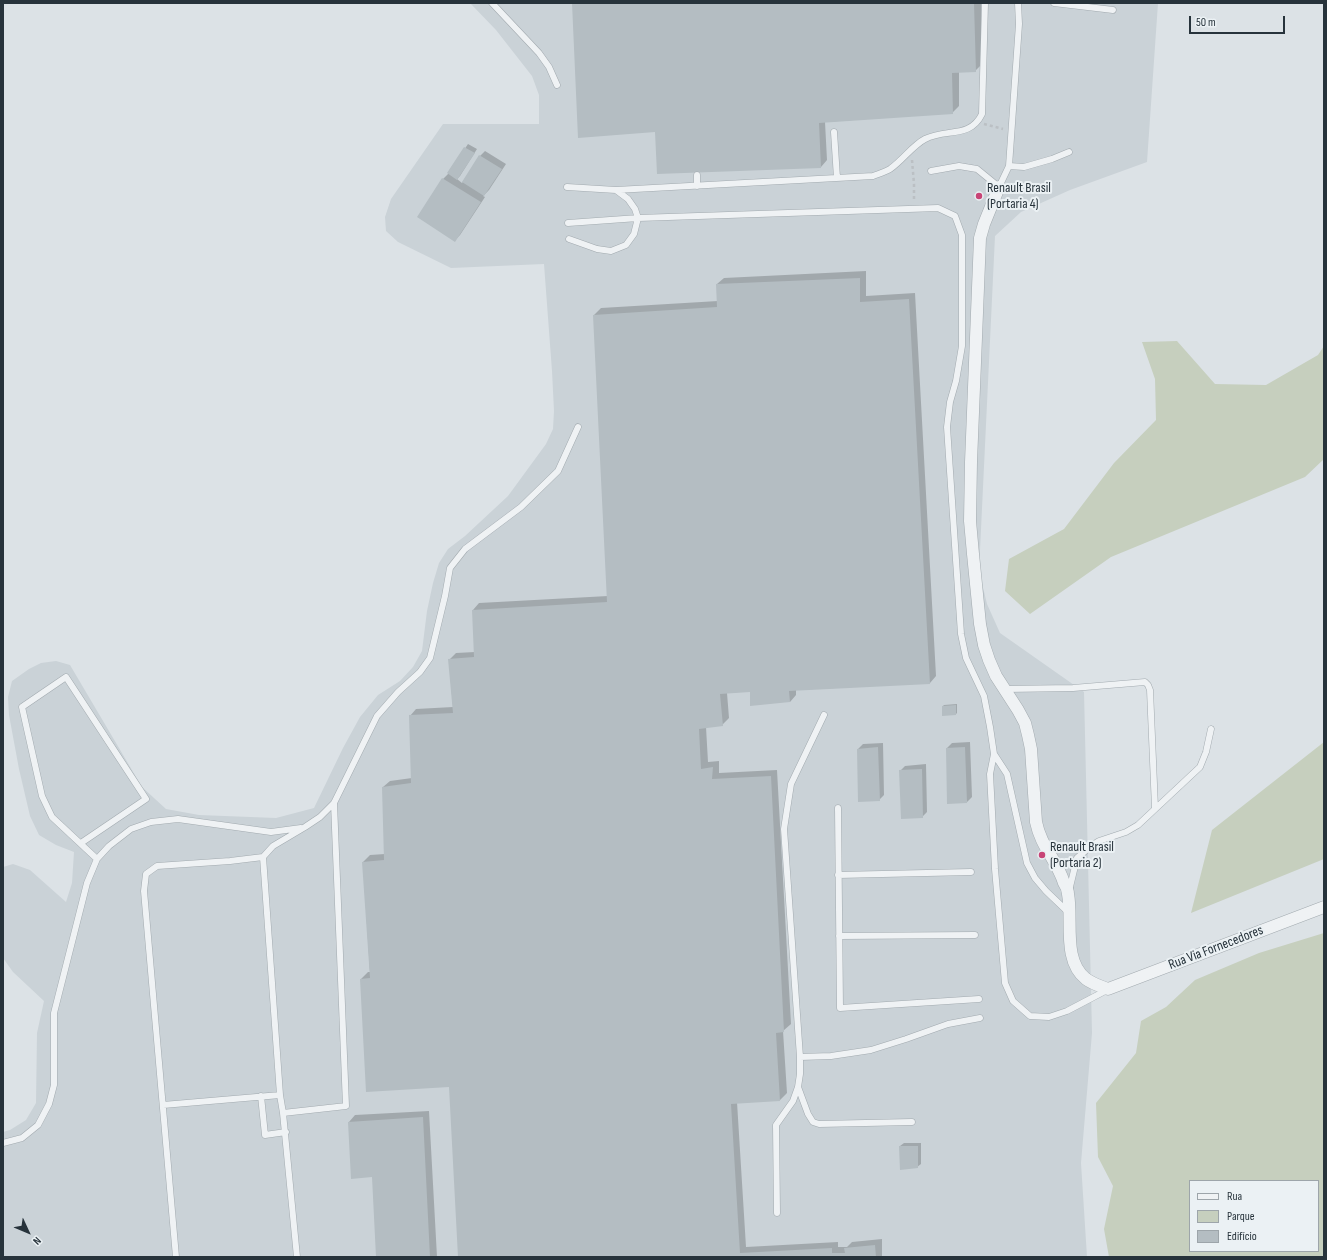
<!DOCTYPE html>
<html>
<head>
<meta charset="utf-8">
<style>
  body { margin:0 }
  #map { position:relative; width:1327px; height:1260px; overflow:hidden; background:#dce2e6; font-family:"Sofia Sans Condensed",sans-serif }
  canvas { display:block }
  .frame { position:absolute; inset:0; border:4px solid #27333b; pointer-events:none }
  .legend { position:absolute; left:1189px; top:1180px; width:130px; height:72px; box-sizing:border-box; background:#ebf1f4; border:1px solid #9da5aa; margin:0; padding:5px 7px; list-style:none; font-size:12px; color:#27333b }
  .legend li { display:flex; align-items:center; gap:8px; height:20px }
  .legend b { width:20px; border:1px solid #9da5aa }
  .north { position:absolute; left:8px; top:1212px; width:40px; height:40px; -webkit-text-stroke:3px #ebf1f4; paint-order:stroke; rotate:134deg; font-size:11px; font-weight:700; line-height:16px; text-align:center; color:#27333b }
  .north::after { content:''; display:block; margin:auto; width:14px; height:18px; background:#27333b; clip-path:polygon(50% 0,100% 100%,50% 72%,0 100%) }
  .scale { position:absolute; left:1189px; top:16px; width:96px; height:18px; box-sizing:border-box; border:2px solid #27333b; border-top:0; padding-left:5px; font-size:12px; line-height:14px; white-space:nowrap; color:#27333b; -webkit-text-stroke:3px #ebf1f4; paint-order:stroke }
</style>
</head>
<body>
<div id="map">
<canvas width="1327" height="1260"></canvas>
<div class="frame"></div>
<ul class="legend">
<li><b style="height:5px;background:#eff2f4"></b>Rua</li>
<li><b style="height:11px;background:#c6cfbe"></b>Parque</li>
<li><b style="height:11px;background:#b4bdc2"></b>Edifício</li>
</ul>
<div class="north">N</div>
<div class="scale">50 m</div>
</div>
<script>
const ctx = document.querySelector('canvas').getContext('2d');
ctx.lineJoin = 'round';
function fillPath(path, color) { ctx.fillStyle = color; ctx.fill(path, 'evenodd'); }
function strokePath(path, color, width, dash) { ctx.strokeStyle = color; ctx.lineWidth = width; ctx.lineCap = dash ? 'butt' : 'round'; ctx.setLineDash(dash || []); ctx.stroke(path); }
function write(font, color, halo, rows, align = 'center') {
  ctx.font = font + ' "Sofia Sans Condensed",sans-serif'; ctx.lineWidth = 4; ctx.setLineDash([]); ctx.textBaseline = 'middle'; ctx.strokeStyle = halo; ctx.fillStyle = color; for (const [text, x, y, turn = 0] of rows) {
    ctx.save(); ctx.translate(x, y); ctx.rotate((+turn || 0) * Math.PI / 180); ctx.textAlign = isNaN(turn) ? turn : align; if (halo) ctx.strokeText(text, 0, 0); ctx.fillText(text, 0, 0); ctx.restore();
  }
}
fillPath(new Path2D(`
  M 470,3 L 1158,3 L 1147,162 L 1070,190 L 1021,212 L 995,236 L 979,571 L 987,604 L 1000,633 L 1084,692 L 1092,1033 L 1081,1163 L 1087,1257 L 3,1257 L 3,1132 L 10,1130 L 26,1120 L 36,1103 L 37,1033 L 44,1001 L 13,972 L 3,958 L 3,867 L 13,864 L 30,870 L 66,902 L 72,883 L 74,852 L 56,845 L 39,835 L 30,816 L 19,769 L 9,715 L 8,697 L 12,681 L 29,669 L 41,663 L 56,661 L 70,665 L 142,787 L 166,809 L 199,815 L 276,818 L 314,808 L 343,748 L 360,717 L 378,695 L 400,681 L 413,667 L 422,651 L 427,611 L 433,583 L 439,563 L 448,549 L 465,536 L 508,496 L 546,444 L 553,429 L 554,411 L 552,371 L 544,264 L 451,268 L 398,242 L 386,231 L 385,217 L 391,199 L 443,124 L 539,124 L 539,95 L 532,76 L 496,30 Z`), '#cad2d7');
fillPath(new Path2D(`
  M 1177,341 L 1215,384 L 1266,385 L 1318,355 L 1324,346 L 1324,459 L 1305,477 L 1111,557 L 1030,614 L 1005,591 L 1009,559 L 1064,529 L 1114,463 L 1156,420 L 1155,379 L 1142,342 Z
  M 1324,742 L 1324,859 L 1191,913 L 1212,830 Z
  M 1324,933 L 1324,1257 L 1109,1257 L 1104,1229 L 1113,1186 L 1098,1157 L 1096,1103 L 1136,1053 L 1141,1021 L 1166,1007 L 1195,980 L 1259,953 ZM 1190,1181 L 1318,1181 L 1318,1251 L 1190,1251 Z`), '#c6cfbe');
fillPath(new Path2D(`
  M 573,3 L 981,3 L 982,64 L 975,71 L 959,71 L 959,106 L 952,113 L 825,122 L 827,160 L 821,167 L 656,131 Z
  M 468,144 L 477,149 L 460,176 L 457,179 L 462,183 L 480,156 L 485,151 L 506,164 L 489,190 L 483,196 L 485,197 L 460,235 L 455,240 L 443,179 L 448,174 Z
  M 866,271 L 866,296 L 915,293 L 936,676 L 930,683 L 796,690 L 796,695 L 790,702 L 751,691 L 727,693 L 729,718 L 722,725 L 706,727 L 708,762 L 719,761 L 719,773 L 777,770 L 791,1024 L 783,1031 L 787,1093 L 780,1100 L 737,1102 L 746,1247 L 838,1242 L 838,1247 L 847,1247 L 852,1242 L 882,1239 L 882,1257 L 459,1257 L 450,1086 L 361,979 L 368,972 L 370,972 L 363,862 L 370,855 L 385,854 L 383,787 L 390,781 L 412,778 L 410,716 L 416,709 L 453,707 L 449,660 L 456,653 L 475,652 L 473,610 L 479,603 L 608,596 L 594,315 L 601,308 L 718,301 L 717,284 L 724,278 Z
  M 957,704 L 957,713 L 956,714 L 943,706 L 944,705 Z
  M 970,742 L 972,797 L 967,802 L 947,748 L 952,743 Z
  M 883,743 L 884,795 L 879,800 L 858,749 L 863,744 Z
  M 926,764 L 927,812 L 922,817 L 900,771 L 905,766 Z
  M 429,1111 L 437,1257 L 377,1257 L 373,1176 L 349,1122 L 355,1115 Z
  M 904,1143 L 921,1143 L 921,1164 L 917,1167 L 901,1168 L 900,1146 Z`), '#0003');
fillPath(new Path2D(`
  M 572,3 L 974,3 L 976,72 L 952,73 L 953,114 L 819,123 L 821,168 L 657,174 L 655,132 L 578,138 Z
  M 464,147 L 475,153 L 457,180 L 447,173 Z
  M 479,155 L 502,169 L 484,196 L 462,182 Z
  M 442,178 L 481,202 L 455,242 L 417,217 Z
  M 860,278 L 860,302 L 909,299 L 930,684 L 789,691 L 790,702 L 750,706 L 750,692 L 720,694 L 723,726 L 699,729 L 701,769 L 713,767 L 712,779 L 771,776 L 784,1032 L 776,1033 L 780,1101 L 731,1104 L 740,1253 L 832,1248 L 832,1253 L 845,1253 L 844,1248 L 875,1245 L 876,1257 L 458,1257 L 449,1087 L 366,1092 L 360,979 L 370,978 L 362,862 L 384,860 L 382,787 L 411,783 L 409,715 L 453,713 L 448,659 L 474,657 L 472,610 L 607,602 L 593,315 L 717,307 L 716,284 Z
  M 956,705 L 956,715 L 942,716 L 942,706 Z
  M 878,747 L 880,801 L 858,802 L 857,749 Z
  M 965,747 L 967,803 L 947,804 L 946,748 Z
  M 922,769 L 923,818 L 901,819 L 899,770 Z
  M 423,1117 L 430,1257 L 376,1257 L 372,1177 L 351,1179 L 348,1122 Z
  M 899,1146 L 918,1146 L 918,1168 L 900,1170 Z`), '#b4bdc2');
const service = new Path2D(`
  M 492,3 L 539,53 L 549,67 L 557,85
  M 1054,3 L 1113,10
  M 834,132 L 837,178
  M 1009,166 L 1024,167 L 1052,159 L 1069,152
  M 931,171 L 959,166 L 977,169 L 999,187 L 1009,166 L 1019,24 L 1018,3
  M 697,175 L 697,186
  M 567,187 L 616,190 L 628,199 L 635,209 L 638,218 L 634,234 L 626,245 L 611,251 L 597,249 L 569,239
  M 616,190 L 873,176 C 878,174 885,172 890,169 C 902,161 913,145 925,139 C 946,128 970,139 982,114 L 985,3
  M 568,223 L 638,218 L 938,208 L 955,216 L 962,235 L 962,346 L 956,381 L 950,402 L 947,427 L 961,634 L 966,658 L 984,696 L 990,727 L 994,754
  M 1005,689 L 1073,688 L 1145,682 L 1148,685 L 1150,690 L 1155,808
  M 838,808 L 840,1008 L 979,999
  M 81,843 L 146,799 L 66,677 L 22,707 L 42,796 L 52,817 L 97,859
  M 263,857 L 280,1095 L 283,1113 L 346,1106 L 334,803
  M 838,875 L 971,872
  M 1069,891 L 1077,858 L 1091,846 L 1099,841 L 1126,832 L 1138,825 L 1200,767 L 1206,752 L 1211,729
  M 1068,912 L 1046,891 L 1035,878 L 1027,863 L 1007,774 L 994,754 L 990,774 L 995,869 L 1005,983 L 1013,1001 L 1030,1016 L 1049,1017 L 1067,1011 L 1107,990
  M 839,936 L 975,935
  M 800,1057 L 784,829 L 791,784 L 824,715
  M 798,1087 L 808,1114 L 813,1122 L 819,1124 L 912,1122
  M 261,1096 L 265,1135 L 286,1132
  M 163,1105 L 280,1095
  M 283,1113 L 297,1257
  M 3,1143 L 22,1138 L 38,1125 L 49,1104 L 54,1085 L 54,1013 L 87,883 L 97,859 L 109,846 L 131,829 L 151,822 L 178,819 L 271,832 L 301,828
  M 777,1213 L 776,1125 L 793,1101 L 798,1087 L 800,1074 L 800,1057 L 831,1056 L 871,1050 L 906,1039 L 948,1024 L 980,1018
  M 176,1257 L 144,891 L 146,874 L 157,866 L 230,861 L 263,857 L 273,846 L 305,827 L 320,817 L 334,803 L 377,716 L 398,692 L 420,672 L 430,658 L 445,596 L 450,568 L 465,549 L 521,507 L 558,471 L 578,427`);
const minor = new Path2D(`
  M 999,187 L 984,224 L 980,238 L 971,462 L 970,521 L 973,554 L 980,624 L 984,645 L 989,660 L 996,676 L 1018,710 L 1025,723 L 1028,735 L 1031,749 L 1036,822 C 1041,847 1057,860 1064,883 C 1066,886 1068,891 1068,894 C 1073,920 1062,960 1086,979 C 1093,984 1100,986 1108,989 L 1324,907`);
strokePath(service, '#a2aaaf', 7);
strokePath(minor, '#a2aaaf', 13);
strokePath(new Path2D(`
  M 984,124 L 1003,129
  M 912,160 L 914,184 L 914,201`), '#bbc0c4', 2.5, [3, 3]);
strokePath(service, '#eff2f4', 6);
strokePath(minor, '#eff2f4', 12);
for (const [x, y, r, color] of [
  [979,196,4,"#c84476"],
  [1042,855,4,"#c84476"]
]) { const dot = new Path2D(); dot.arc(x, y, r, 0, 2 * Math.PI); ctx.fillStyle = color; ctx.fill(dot); strokePath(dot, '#ebf1f4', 1.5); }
write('14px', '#27333b', '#ebf1f4', [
  ["Renault Brasil",987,188],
  ["(Portaria 4)",987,204],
  ["Renault Brasil",1050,847],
  ["(Portaria 2)",1050,863]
], 'left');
write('14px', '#27333b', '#ebf1f4', [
  ["Rua Via Fornecedores",1216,948,-21]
]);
</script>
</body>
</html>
